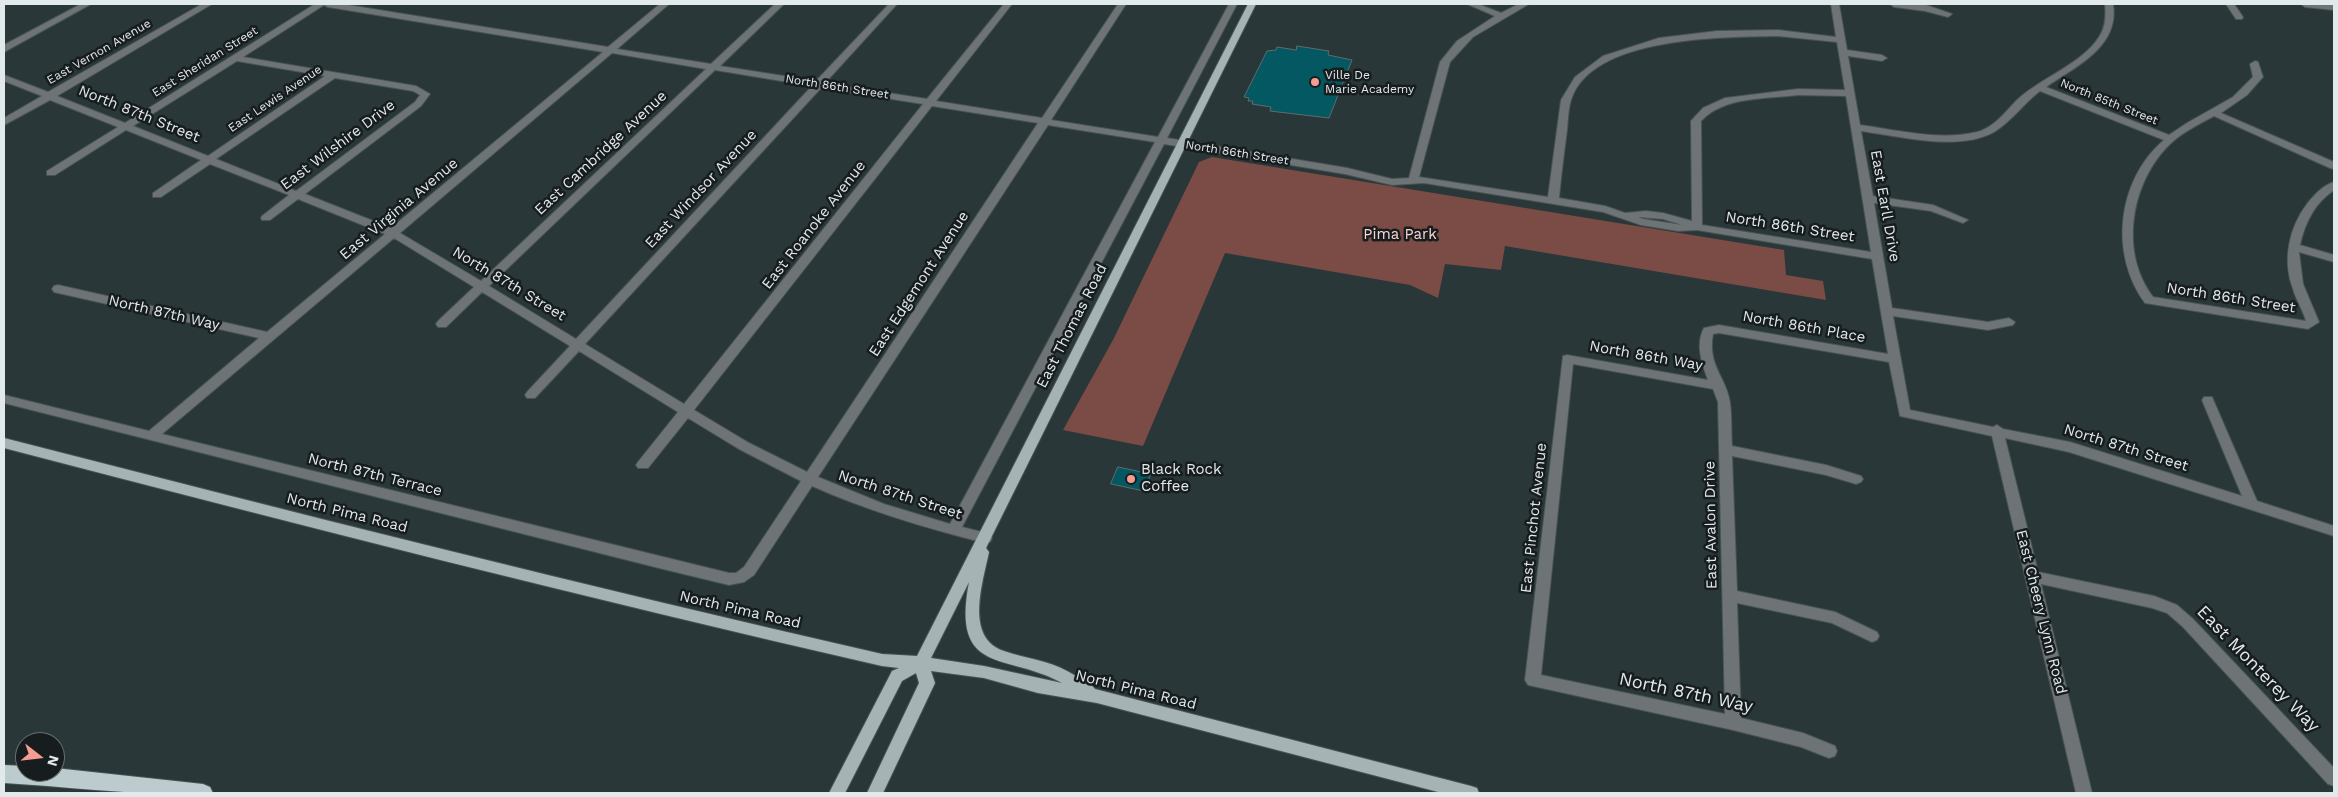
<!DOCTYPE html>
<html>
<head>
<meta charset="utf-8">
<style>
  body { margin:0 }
  #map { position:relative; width:2338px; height:797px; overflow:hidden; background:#2a3739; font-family:"Work Sans",sans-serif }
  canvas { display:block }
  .frame { position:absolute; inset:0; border:5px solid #e2e9ea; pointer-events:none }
  .north { position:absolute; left:15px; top:732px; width:50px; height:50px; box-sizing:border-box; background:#171d1e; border:1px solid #686f70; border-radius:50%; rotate:106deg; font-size:14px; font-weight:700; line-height:20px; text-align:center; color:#e2e9ea }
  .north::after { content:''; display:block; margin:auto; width:18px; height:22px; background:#f59c93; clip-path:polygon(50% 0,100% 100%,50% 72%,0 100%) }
</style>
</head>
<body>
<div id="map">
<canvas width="2338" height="797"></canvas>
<div class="frame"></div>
<div class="north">N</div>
</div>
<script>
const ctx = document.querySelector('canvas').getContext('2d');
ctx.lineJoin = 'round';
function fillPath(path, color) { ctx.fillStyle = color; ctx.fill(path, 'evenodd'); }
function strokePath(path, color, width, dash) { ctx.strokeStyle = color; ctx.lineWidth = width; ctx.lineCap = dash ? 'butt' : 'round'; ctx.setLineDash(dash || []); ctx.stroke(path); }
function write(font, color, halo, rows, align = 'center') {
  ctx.font = font + ' "Work Sans",sans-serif'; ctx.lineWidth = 5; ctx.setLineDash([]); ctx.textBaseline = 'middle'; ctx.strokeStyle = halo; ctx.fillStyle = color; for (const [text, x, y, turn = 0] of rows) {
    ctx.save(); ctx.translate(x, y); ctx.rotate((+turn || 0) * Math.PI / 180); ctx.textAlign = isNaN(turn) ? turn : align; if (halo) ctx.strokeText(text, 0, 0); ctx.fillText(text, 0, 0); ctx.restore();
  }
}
fillPath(new Path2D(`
  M 1212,157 L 1784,250 L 1786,275 L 1823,281 L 1826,300 L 1505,246 L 1501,270 L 1445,264 L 1438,298 L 1410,285 L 1225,253 L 1143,446 L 1063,430 L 1113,340 L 1199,162 Z`), '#7b4b46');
const building = new Path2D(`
  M 1297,46 L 1329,51 L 1328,55 L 1352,60 L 1329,118 L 1270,111 L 1271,107 L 1252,104 L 1253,101 L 1248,101 L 1249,98 L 1244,97 L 1267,51 L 1276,50 L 1277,47 L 1296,50 Z
  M 1118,467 L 1151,474 L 1144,491 L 1111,484 Z`);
fillPath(building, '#035861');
strokePath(building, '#5e6c6e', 1);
const minor = new Path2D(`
  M 81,4 L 91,4 L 4,52 L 4,45 Z
  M 202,4 L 212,4 L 57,96 L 125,123 L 315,4 L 342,4 L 608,47 L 660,4 L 669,4 L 617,49 L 711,64 L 775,4 L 784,4 L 720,66 L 816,81 L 889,4 L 897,4 L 825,83 L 927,99 L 1004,4 L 1012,4 L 936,101 L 1042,118 L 1118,4 L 1126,4 L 1051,120 L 1158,137 L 1229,4 L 1237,4 L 1167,138 L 1347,168 L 1392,179 L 1409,178 L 1440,62 L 1457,41 L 1495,16 L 1467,4 L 1478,4 L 1501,13 L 1519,4 L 1529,4 L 1473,37 L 1450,62 L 1419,177 L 1548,197 L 1561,100 L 1575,77 L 1603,56 L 1659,38 L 1717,31 L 1778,30 L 1836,37 L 1831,4 L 1839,4 L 1847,50 L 1882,55 L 1887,58 L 1882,61 L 1848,56 L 1860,125 C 1898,130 1939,141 1977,132 C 1995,127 2006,111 2018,99 C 2041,78 2083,63 2099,37 C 2106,27 2106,15 2105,4 L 2113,4 C 2120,47 2076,66 2046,87 L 2169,135 L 2187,123 L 2233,97 L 2253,77 L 2250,64 L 2255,61 L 2258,62 L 2263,77 L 2261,79 L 2247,95 L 2221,113 L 2334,162 L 2334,169 L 2330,168 L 2214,116 C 2197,125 2179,134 2166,148 C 2130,187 2120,253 2153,297 L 2306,321 C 2303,310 2296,300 2293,289 C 2282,260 2289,228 2307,204 C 2314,195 2323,185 2334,182 L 2334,190 C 2315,203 2305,222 2300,245 L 2334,255 L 2334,262 L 2299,252 L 2303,284 L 2319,322 L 2308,329 L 2145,303 C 2109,254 2117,180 2164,140 L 2040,91 C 2024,103 2012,121 1994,132 C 1959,152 1899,136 1861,131 L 1873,196 L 1933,205 L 1968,220 L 1963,223 L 1931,211 L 1874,203 L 1892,308 L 1988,322 L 2009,318 L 2015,322 L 2013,325 L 1988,330 L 1893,316 L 1910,410 L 1993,427 L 1997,425 L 2003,429 L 2070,442 L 2242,496 L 2202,400 L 2204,397 L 2212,397 L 2257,501 L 2334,526 L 2334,536 L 2069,452 L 2005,438 L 2038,572 L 2154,596 L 2177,605 L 2193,619 L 2334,768 L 2334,786 L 2328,784 L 2183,627 L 2167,613 L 2152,608 L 2041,584 L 2092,793 L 2076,793 L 1992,436 L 1900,416 L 1889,362 L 1719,333 L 1713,334 C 1707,366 1727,378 1730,403 C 1732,417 1731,432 1732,446 L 1826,465 L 1861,476 L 1863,479 L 1861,482 L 1856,484 L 1826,475 L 1732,456 L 1737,591 L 1835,612 L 1877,632 L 1879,636 L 1877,640 L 1872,642 L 1832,623 L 1737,603 L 1741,718 L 1803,733 L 1835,746 L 1837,751 L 1835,756 L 1829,758 L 1801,747 L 1733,730 L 1528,685 L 1525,680 L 1563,356 L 1567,355 L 1708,380 C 1702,364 1695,344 1704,328 L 1719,325 L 1888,354 L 1872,259 L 1697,230 L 1678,231 L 1641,225 L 1603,212 L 1424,183 L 1392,185 L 1345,174 L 1164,144 L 962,527 L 990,534 L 992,538 L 990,542 L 985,543 C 926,528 868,511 812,486 L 754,575 L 744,582 L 729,585 L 659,568 L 4,403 L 4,395 L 149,431 L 259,338 L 58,293 L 54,292 L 52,289 L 54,286 L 58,285 L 267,332 L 385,234 L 298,199 L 270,220 L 262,220 L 261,218 L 262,216 L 289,195 L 210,164 L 161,197 L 153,197 L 153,193 L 201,160 L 126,130 L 55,175 L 47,175 L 47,171 L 118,127 L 50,100 L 4,125 L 4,118 L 42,96 L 4,81 L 4,75 L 48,92 ZM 324,5 L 328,7 L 603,52 L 391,228 L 305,194 L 421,106 L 430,94 L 416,86 L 243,57 ZM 1778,36 L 1837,42 L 1845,90 L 1798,89 L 1725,98 L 1703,108 L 1691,121 L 1692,221 L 1663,213 L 1646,211 L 1625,213 L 1605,206 L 1559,198 C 1561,176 1564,153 1567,130 C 1568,121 1568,109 1571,100 C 1591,36 1724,37 1778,36 ZM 612,53 L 706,69 L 481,281 L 400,233 ZM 237,61 L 325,76 L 208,156 L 133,126 ZM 715,70 L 812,86 L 576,339 L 489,286 ZM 335,78 L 413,91 L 420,95 L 415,102 L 296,191 L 216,159 ZM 821,88 L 923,104 L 684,404 L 585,344 ZM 1798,95 L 1846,96 L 1871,252 L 1702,225 L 1701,121 C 1724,96 1766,99 1798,95 ZM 932,106 L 1038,123 L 807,472 L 749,443 L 694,410 ZM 1048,125 L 1155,142 L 950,524 L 884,504 L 818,477 ZM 1638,217 L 1663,219 L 1682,225 L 1643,219 ZM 394,238 L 474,287 L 438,321 L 436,324 L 438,327 L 446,327 L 482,292 L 570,346 L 527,392 L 525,395 L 527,398 L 535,398 L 579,351 L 678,412 L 638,462 L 636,465 L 638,468 L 648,468 L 688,418 L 739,449 L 801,481 L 744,567 L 736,573 L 729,573 L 162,434 ZM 1573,364 L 1713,389 L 1718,402 L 1725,714 L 1541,675 Z
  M 1890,4 L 1926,5 L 1952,14 L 1948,17 L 1925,11 L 1894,7 Z
  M 2226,4 L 2234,4 L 2243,17 L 2242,19 L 2236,19 Z
  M 2301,4 L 2334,4 L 2334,10 L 2305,7 Z`);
const major = new Path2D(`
  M 1248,4 L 1256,4 L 986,548 L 989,552 C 983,582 964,638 1004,651 C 1027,659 1048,660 1069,672 C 1077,677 1090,682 1095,689 L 1471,786 L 1477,788 L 1479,793 L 1442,793 L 1097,703 L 1038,693 L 984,678 L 931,671 L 935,683 L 883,793 L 867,793 L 919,683 L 916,673 L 902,681 L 845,793 L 829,793 L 892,671 L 899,668 L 882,666 C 588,599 296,524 4,448 L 4,438 C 296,513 588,587 882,654 L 917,656 ZM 969,582 C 951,677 1007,652 1062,683 L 984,666 L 931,658 Z`);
const highway = new Path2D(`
  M 4,765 L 25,766 L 25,772 L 55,772 L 55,768 L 203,784 L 210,787 L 213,793 C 144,797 73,787 4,783 Z`);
strokePath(minor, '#475355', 2);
strokePath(major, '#475355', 2);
strokePath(highway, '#475355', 2);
fillPath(minor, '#6e7475');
fillPath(major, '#a6b3b4');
fillPath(highway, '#bccbcd');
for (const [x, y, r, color] of [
  [1315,82,5,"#f59c93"],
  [1131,479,5,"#f59c93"]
]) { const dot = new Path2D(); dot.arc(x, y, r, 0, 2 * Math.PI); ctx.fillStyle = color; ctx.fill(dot); strokePath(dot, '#171d1e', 2); }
write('12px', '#e2e9ea', '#171d1e', [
  ["East Vernon Avenue",99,52,-30],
  ["East Sheridan Street",205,62,-32],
  ["North 86th Street",837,87,9],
  ["East Lewis Avenue",275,99,-34],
  ["North 85th Street",2109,102,22],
  ["North 86th Street",1237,153,9]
]);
write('12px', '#e2e9ea', '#171d1e', [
  ["Ville De",1325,75],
  ["Marie Academy",1325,89]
], 'left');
write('15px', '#e2e9ea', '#171d1e', [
  ["North 87th Street",139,114,22],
  ["East Wilshire Drive",338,145,-37],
  ["East Cambridge Avenue",601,153,-43],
  ["East Windsor Avenue",701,189,-47],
  ["East Earll Drive",1885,206,80],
  ["East Virginia Avenue",399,209,-40],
  ["East Roanoke Avenue",814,225,-52],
  ["North 86th Street",1790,227,9],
  ["North 87th Street",509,284,31],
  ["East Edgemont Avenue",919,284,-57],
  ["North 86th Street",2231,298,9],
  ["North 87th Way",164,313,13],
  ["East Thomas Road",1072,326,-63],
  ["North 86th Place",1804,327,10],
  ["North 86th Way",1646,356,10],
  ["North 87th Street",2126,448,17],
  ["North 87th Terrace",375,475,14],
  ["North 87th Street",900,495,18],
  ["North Pima Road",347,513,14],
  ["East Pinchot Avenue",1534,518,-84],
  ["East Avalon Drive",1711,525,-91],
  ["North Pima Road",740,610,13],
  ["East Cheery Lynn Road",2041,612,76],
  ["North Pima Road",1136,690,14]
]);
write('15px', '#fad6d2', '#171d1e', [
  ["Pima Park",1400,235]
]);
write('15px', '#e2e9ea', '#171d1e', [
  ["Black Rock",1141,470],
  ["Coffee",1141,487]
], 'left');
write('18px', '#e2e9ea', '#171d1e', [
  ["East Monterey Way",2258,669,46],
  ["North 87th Way",1686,693,12]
]);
</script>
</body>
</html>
